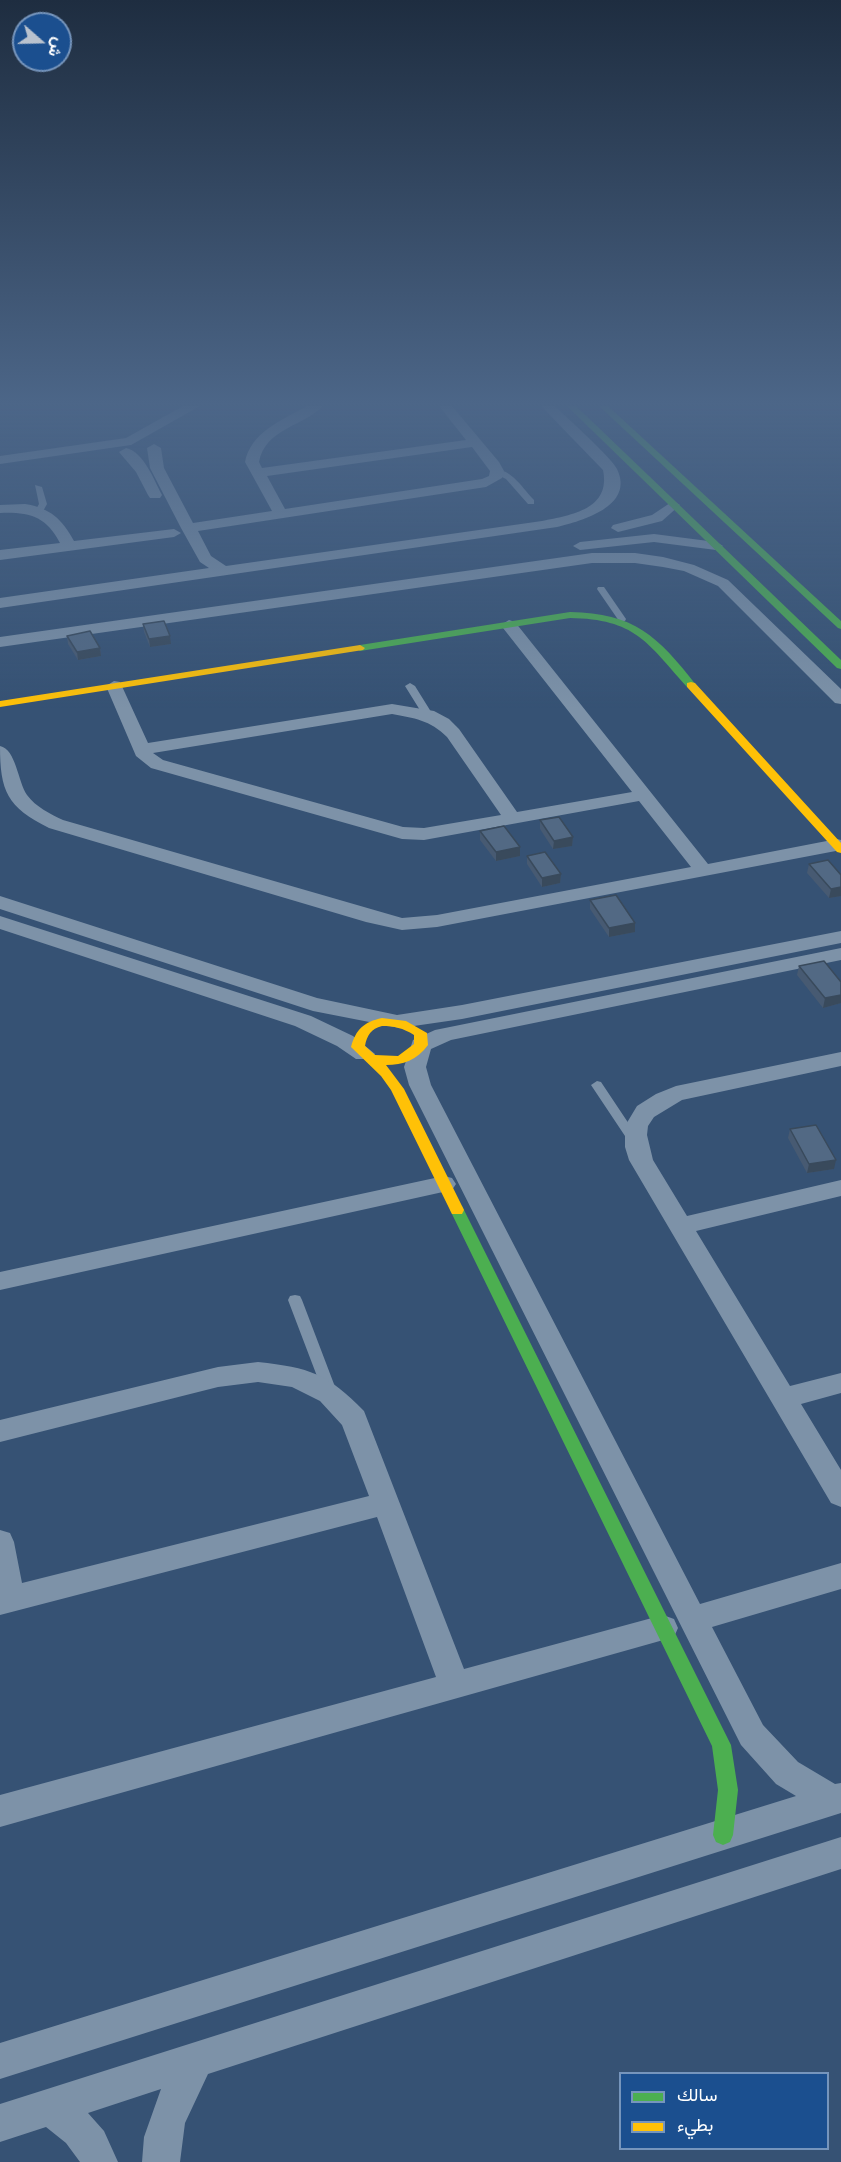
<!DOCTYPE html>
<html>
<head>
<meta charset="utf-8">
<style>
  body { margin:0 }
  #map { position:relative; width:841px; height:2162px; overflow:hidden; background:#365274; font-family:Barlow,Vazirmatn,sans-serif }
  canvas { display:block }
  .legend { position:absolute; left:619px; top:2072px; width:210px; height:78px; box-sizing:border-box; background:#1b4f8f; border:2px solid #7695bc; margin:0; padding:8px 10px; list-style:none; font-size:18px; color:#fff }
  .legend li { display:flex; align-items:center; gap:12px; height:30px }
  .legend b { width:30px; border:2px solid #7695bc }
  .north { position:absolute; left:12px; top:12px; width:60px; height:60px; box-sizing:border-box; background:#1b4f8f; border:2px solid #7695bc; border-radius:50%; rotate:110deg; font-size:16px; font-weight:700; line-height:24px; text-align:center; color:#fff }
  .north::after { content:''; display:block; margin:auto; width:21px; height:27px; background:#b9c2ce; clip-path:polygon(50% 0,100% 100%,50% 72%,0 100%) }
</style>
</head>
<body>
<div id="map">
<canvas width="841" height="2162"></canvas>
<ul class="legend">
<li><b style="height:8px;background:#4caf50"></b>سالك</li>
<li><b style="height:8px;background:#ffc107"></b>بطيء</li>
</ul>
<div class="north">ش</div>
</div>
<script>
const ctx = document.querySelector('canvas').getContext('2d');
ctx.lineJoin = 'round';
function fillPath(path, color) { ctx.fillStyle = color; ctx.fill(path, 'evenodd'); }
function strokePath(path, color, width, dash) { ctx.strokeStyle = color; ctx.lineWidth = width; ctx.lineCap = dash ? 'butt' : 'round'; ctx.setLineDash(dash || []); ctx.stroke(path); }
fillPath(new Path2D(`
  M 494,469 C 512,469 523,489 534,500 L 534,504 L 528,504 L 506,479 L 494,473 Z
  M 35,485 L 42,487 L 47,504 L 42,513 L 39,513 L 35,511 L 39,504 Z
  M 598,587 L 604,587 L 626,619 L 625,621 L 619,621 L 597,589 Z
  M 410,683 L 415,686 L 433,715 L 431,717 L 425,717 L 423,715 L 405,686 Z
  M 597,1081 L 601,1082 L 639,1139 L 637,1142 L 629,1142 L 591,1085 Z
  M 295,1295 L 300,1296 L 302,1300 L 337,1392 L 335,1396 L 330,1398 L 325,1396 L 323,1392 L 288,1300 L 290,1296 Z`), '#7d92a8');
fillPath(new Path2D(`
  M 183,406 L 200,406 L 131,445 L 0,464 L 0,456 L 126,438 Z
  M 307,406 L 323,406 C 302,427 265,429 259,462 L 262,468 L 466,440 L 439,406 L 452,406 L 499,462 L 504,471 L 502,478 L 486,487 L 198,531 L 211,556 L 226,566 L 542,521 C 572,515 611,509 603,470 L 541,406 L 555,406 C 567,418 611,457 617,469 C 635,506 582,521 557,527 L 0,608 L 0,598 L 209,568 L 200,562 L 181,528 L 150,468 L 147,448 L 154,444 L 161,448 L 164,468 L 193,523 L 272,511 L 245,462 C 251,432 282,420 307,406 ZM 472,447 L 490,471 L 489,476 L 482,479 L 285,509 L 267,476 Z
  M 126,448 C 144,452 154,480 162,495 L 160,498 L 150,498 L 148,495 L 136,472 L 119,452 Z
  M 673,501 L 680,505 L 662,521 L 618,532 L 611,528 L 613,525 L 652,515 Z
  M 25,504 C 50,508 62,519 74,541 L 174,529 L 181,533 L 174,537 L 0,560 L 0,550 L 60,543 C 46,516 29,512 0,513 L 0,505 Z
  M 654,534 L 716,542 L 723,546 L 716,550 L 654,542 L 580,550 L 573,546 L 580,542 Z
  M 592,553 L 635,553 L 663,557 L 694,565 L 728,580 L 841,689 L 841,704 L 835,703 L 718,586 L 684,571 L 663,567 L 635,563 L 592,563 L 0,647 L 0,637 Z
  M 509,620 L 515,622 L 708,864 L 837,839 L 841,840 L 841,850 L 437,927 L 402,930 L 366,922 L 49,828 C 7,807 0,791 0,746 C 16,749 18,782 27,795 C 36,807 50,814 63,820 L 402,918 L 437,915 L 691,867 L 639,801 L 424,840 L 402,839 L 151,768 L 136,756 L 106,686 L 114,681 L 120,682 L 148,743 L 392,704 L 434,711 L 449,719 L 459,729 L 517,812 L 632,792 L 503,628 L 501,625 ZM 392,714 C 414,718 430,720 447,737 L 501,815 L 424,828 L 403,827 L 163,760 L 153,753 Z
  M 0,896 L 317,998 L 397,1015 L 462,1005 L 841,931 L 841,943 L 462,1019 L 400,1028 L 313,1011 L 0,909 Z
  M 0,916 L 311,1016 L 353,1036 L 375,1054 L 372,1059 L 356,1059 L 337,1046 L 295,1026 L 0,929 Z
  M 841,948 L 841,960 L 451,1040 L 431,1049 L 426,1067 L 431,1085 L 700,1604 L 841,1563 L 841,1589 L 712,1627 L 763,1725 L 798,1762 L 835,1784 L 841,1783 L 841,1813 L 0,2079 L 0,2043 L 796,1796 L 776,1784 L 741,1745 L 409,1085 L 404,1067 L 413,1040 L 435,1030 Z
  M 841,1052 L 841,1066 L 682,1100 L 654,1117 L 648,1126 L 647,1135 L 653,1160 L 687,1216 L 841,1180 L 841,1196 L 696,1231 L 790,1386 L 841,1373 L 841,1393 L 801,1404 L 841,1470 L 841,1507 L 831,1503 L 629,1160 L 625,1147 L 625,1126 L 637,1106 L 656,1094 L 676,1086 Z
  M 444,1176 L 452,1178 L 456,1184 L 452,1190 L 0,1290 L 0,1272 Z
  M 258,1362 C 310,1368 327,1373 364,1411 L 464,1669 L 663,1615 L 674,1619 L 678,1628 L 674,1637 L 0,1827 L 0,1795 L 436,1677 L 377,1517 L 0,1615 L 0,1530 L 10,1533 L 14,1542 L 22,1583 L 369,1496 L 342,1425 L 320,1401 L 292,1387 L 258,1382 L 218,1387 L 0,1442 L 0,1420 L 218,1367 Z
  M 841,1837 L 841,1869 L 208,2074 L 185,2123 L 180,2162 L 142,2162 L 144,2137 L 161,2089 L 88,2113 L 104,2131 L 118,2162 L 80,2162 L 66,2143 L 46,2127 L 0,2142 L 0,2104 Z`), '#7d92a8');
fillPath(new Path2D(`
  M 567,406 L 576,406 L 841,660 L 841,669 L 837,668 Z
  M 599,406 L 608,406 L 841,621 L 841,629 L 838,628 Z
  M 570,612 C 634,613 658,636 696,685 L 695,687 L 687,687 C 647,642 635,619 570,618 L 360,651 L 355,648 L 360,645 Z
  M 457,1205 L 462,1206 L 464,1210 L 731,1745 L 738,1790 L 733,1835 L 730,1842 L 723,1845 L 716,1842 L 713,1835 L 718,1790 L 712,1746 L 450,1210 L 452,1206 Z`), '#4caf50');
fillPath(new Path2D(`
  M 360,645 L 365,648 L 363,650 L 0,707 L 0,701 Z
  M 691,682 L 695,683 L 841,843 L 841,853 L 837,852 L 687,687 L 687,683 Z
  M 382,1018 L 406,1021 L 427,1033 L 428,1045 C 417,1060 403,1065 386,1065 L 404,1089 L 464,1210 L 462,1214 L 452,1214 L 450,1210 L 391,1090 L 381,1076 L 351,1047 C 356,1029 364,1022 382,1018 ZM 382,1026 C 394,1026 403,1028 414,1035 L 414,1044 L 398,1056 L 375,1055 L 365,1046 C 367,1035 371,1029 382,1026 Z`), '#ffc107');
fillPath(new Path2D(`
  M 143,624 L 171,644 L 150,647 L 144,632 Z
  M 67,636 L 100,648 L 101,656 L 78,660 L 68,644 Z
  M 540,820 L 573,837 L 572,846 L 553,849 L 540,829 Z
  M 480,831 L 520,847 L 520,856 L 496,861 L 480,840 Z
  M 527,856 L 561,874 L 560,883 L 542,887 L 527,864 Z
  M 809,864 L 841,875 L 841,896 L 829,898 L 807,873 Z
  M 590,900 L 635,932 L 609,937 L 590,909 Z
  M 799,966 L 841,982 L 841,1003 L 823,1008 L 797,975 Z
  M 790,1129 L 834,1169 L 807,1173 L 788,1138 Z`), '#475a72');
fillPath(new Path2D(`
  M 170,636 L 171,644 L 150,647 L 149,639 Z
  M 100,648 L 101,656 L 78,660 L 77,652 Z
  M 573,837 L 572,846 L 553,849 L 554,841 Z
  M 520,847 L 520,856 L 496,861 L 496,852 Z
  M 561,874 L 560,883 L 542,887 L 542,878 Z
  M 841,887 L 841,896 L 829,898 L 831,889 Z
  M 635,923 L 635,932 L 609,937 L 609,928 Z
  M 841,995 L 841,1003 L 823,1008 L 825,998 Z
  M 836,1160 L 834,1169 L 807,1173 L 809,1164 Z`), '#394a5c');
const building = new Path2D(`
  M 164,621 L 170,636 L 149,639 L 143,624 Z
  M 90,631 L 100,648 L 77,652 L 67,636 Z
  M 559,817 L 573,837 L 554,841 L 540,820 Z
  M 504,826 L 520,847 L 496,852 L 480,831 Z
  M 545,852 L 561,874 L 542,878 L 527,856 Z
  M 828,860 L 841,875 L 841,887 L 831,889 L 809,864 Z
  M 616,895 L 635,923 L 609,928 L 590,900 Z
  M 824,961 L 841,982 L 841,995 L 825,998 L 799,966 Z
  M 816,1125 L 836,1160 L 809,1164 L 790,1129 Z`);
fillPath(building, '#526984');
strokePath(building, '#394a5c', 1.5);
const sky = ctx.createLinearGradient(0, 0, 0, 709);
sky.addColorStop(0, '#1e2d40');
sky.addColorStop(0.57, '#4c6688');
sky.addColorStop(1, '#4c668800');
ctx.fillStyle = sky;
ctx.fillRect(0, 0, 841, 709);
</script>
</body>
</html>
